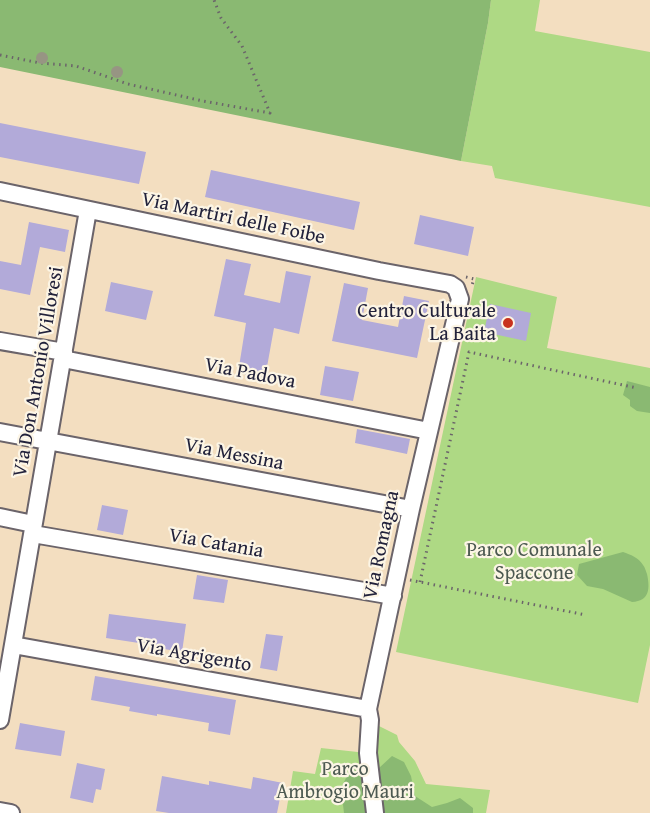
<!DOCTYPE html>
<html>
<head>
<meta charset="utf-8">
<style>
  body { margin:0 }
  canvas { display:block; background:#f3dec0 }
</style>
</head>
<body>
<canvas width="650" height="813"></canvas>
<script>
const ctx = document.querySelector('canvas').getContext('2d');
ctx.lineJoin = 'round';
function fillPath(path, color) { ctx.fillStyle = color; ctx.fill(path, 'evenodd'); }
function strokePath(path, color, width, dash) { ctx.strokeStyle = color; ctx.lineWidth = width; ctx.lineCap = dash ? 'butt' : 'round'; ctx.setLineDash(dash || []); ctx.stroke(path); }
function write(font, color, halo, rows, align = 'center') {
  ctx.font = font + ' "Gentium Book Plus",serif'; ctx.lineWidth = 4.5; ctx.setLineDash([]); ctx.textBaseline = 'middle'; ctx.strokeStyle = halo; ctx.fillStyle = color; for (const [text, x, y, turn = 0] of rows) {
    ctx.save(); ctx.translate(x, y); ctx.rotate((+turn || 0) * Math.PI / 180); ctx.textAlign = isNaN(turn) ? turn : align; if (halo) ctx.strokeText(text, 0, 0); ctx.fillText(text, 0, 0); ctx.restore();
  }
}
fillPath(new Path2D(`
  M 491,0 L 540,0 L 535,31 L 650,52 L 650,207 L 495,178 L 492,166 L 461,161 L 488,23 Z
  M 476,277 L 557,297 L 547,348 L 650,368 L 650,645 L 638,703 L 396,652 Z
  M 379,726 L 397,735 L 399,742 L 415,761 L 426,784 L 490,790 L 486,813 L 286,813 L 293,771 L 315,774 L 321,748 L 376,754 Z`), '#aed984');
fillPath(new Path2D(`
  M 0,0 L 491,0 L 488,23 L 461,161 L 0,67 Z
  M 627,381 L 650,387 L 650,413 L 637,411 L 630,406 L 630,400 L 623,395 Z
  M 623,552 C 631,555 638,557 643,565 C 645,567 646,572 647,574 C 650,588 650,601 632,602 L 603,589 L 587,586 L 577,575 L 579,564 Z
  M 392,756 L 404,762 L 411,776 L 415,796 L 432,807 L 447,803 L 460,798 L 473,808 L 473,813 L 344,813 L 341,788 L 346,778 L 352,770 L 358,768 L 379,768 Z`), '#8ab972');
fillPath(new Path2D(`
  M 0,123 L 146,152 L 139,184 L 0,157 Z
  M 211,170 L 360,202 L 354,230 L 205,197 Z
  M 420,215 L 474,227 L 468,256 L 414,244 Z
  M 29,222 L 69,230 L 65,252 L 40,247 L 30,295 L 0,289 L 0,261 L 21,265 Z
  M 226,259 L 251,264 L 244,295 L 280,303 L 286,271 L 311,276 L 299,334 L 274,328 L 265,378 L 238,373 L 246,323 L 214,316 Z
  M 111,282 L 153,291 L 146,320 L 105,311 Z
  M 344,283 L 368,288 L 362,320 L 398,327 L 404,296 L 429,301 L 417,358 L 332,341 Z
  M 490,304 L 531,313 L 526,341 L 484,332 Z
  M 325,366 L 359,372 L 353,401 L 320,395 Z
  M 357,429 L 410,439 L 407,454 L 355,443 Z
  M 102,505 L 128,510 L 123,535 L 97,530 Z
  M 197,575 L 228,580 L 224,603 L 193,599 Z
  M 109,614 L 186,624 L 182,652 L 152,647 L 152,645 L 106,638 Z
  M 266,634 L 283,636 L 277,671 L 260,668 Z
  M 95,676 L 236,700 L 230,735 L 208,731 L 209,723 L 157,714 L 157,716 L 129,711 L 130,707 L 91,700 Z
  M 20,723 L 65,731 L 61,756 L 15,749 Z
  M 77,763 L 105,769 L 101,790 L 96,789 L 93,803 L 70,798 Z
  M 162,776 L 209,785 L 209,781 L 251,789 L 253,777 L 283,783 L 277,813 L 169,813 L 156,811 Z`), '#b2aad9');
const street = new Path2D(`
  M 0,191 L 379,271 L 450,284 L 456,288 L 460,299 L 411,509 L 368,709 L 370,720 L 368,753 L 375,813
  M 0,341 L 64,352
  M 63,359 L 429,431
  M 0,432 L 411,509
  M 0,517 L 33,524
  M 33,534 L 393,596
  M 13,645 L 368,709
  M 0,720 L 88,210
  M 0,811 L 11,813`);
strokePath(street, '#6b646a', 20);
strokePath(new Path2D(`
  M 0,55 L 40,63 L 76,66 L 128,84 L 203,101 L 270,113 L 242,46 L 221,18 L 214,0
  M 466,277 L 474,279 L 472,285
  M 410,580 L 586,615
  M 420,582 L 469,352 L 637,388`), '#6b646a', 3, [1.5, 4.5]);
strokePath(street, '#fff', 16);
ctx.fillStyle = '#979583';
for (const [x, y] of [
  [42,58],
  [117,72]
]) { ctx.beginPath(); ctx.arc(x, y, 6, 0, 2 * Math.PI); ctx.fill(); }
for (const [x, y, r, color] of [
  [508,323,6,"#c8321e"]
]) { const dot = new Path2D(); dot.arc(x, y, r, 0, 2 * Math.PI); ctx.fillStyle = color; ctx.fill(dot); strokePath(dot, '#fcf5e5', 2); }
write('20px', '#22223b', '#fcf5e5', [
  ["Via Martiri delle Foibe",233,219,12],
  ["Via Don Antonio Villoresi",39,372,-80],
  ["Via Padova",250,374,11],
  ["Via Messina",234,455,11],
  ["Via Catania",216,544,10],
  ["Via Romagna",382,545,-78],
  ["Via Agrigento",194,656,10]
]);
write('20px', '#22223b', '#fcf5e5', [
  ["Centro Culturale",496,312],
  ["La Baita",496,335]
], 'right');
write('20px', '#4c5951', '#fcf5e5', [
  ["Parco Comunale",534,551],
  ["Spaccone",534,574],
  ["Parco",345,770],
  ["Ambrogio Mauri",345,793]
]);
</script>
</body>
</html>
